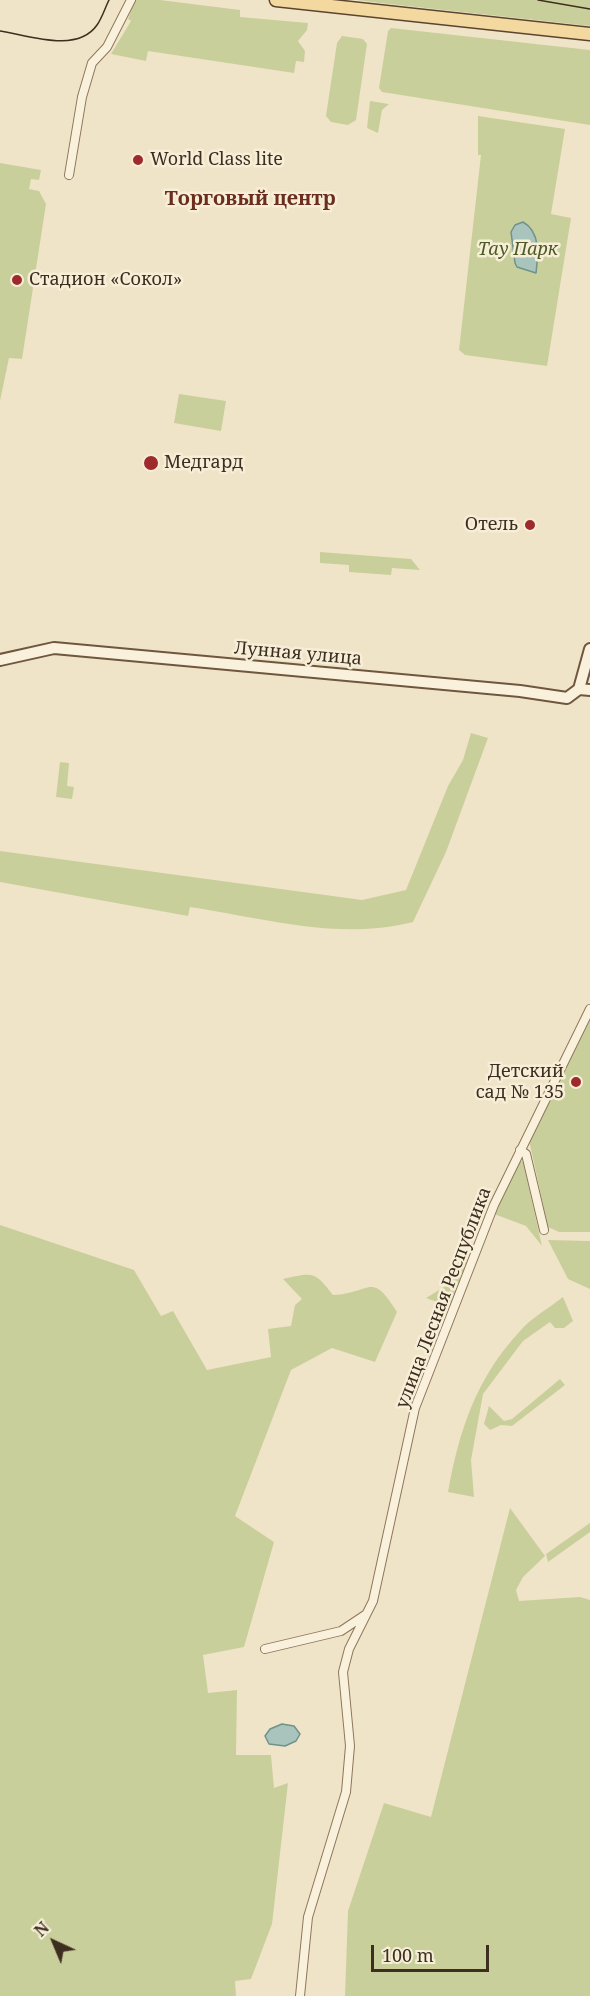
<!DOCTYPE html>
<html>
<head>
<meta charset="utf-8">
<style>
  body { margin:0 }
  #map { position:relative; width:590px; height:1996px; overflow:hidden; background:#f0e4c8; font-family:"Noto Serif",serif }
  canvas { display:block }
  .north { position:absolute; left:24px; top:1912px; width:60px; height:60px; -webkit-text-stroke:4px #f7eed8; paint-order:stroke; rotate:316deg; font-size:16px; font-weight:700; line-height:24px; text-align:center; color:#3d2e20 }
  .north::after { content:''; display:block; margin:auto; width:21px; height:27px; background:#3d2e20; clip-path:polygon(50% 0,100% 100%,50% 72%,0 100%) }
  .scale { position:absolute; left:371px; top:1945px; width:118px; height:27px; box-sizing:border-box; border:3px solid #3d2e20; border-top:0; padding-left:8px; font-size:18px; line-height:21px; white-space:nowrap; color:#3d2e20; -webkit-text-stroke:4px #f7eed8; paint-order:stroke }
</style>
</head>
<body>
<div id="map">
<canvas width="590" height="1996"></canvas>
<div class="north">N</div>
<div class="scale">100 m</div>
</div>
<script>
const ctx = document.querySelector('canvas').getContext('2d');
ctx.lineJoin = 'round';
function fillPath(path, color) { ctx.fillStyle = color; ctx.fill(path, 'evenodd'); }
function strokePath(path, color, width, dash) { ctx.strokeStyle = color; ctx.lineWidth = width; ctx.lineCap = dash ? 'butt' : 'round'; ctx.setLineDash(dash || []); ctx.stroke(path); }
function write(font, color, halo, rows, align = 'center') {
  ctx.font = font + ' "Noto Serif",serif'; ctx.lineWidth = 5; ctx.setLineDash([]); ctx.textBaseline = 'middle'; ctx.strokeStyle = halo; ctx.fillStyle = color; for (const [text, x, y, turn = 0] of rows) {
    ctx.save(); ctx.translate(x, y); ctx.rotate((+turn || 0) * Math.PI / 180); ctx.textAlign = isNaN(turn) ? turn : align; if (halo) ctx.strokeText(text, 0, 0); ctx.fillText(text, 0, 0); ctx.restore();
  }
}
fillPath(new Path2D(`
  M 135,0 L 160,0 L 240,10 L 240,17 L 308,23 L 307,30 L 298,41 L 305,51 L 304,62 L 296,61 L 294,73 L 148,51 L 146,61 L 111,54 L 131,21 L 128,19 Z
  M 357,0 L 590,0 L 590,26 L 380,3 Z
  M 391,28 L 590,50 L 590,125 L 382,92 L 379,88 L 388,31 Z
  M 342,36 L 363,39 L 367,44 L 356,120 L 348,125 L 331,122 L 326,116 L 337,43 Z
  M 370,101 L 389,104 L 382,110 L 378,133 L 367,128 Z
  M 478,116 L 565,129 L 551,214 L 571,218 L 547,366 L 465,355 L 459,350 L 481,155 L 478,155 Z
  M 0,163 L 41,170 L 39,180 L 31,179 L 29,189 L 39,191 L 46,204 L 22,359 L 9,358 L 0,401 Z
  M 179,394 L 226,401 L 221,431 L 174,423 Z
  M 320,552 L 411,559 L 420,570 L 392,568 L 391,575 L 349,572 L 349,565 L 320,563 Z
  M 471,733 L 488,738 L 446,852 L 413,922 C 341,941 262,918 190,907 L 188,916 L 0,882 L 0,851 L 362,900 L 406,890 L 448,786 L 463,760 Z
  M 60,762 L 69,763 L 67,786 L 74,787 L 72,799 L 56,797 Z
  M 590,1019 L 590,1232 L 559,1232 L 548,1227 L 529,1140 Z
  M 520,1161 L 523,1162 L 542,1246 L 526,1226 L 494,1214 Z
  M 0,1225 L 134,1270 L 161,1316 L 173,1311 L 207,1370 L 271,1357 L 268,1329 L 291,1326 L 295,1305 L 302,1299 L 283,1279 C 312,1273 314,1270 333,1295 C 372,1293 371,1270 397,1312 L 375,1362 L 332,1348 L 291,1370 L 235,1516 L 274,1542 L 244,1647 L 203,1655 L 208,1693 L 237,1690 L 236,1755 L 271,1755 L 274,1788 L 288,1783 L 272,1924 L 251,1979 L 235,1981 L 236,1996 L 0,1996 Z
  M 548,1240 L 590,1241 L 590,1289 L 568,1279 Z
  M 465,1257 L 468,1259 L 451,1307 L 426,1298 L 454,1281 L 447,1269 Z
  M 563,1297 L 573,1321 L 564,1328 L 555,1328 L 550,1322 L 523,1341 L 483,1394 L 471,1460 L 474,1497 L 448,1492 C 459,1431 476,1378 520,1331 C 531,1318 549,1308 563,1297 Z
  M 560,1379 L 565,1385 L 512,1426 L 501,1425 L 490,1430 L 484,1424 L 489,1406 L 504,1421 L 512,1419 Z
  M 510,1508 L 545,1556 L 523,1577 L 516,1590 L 519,1601 L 580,1597 L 590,1600 L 590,1996 L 345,1996 L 348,1911 L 384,1803 L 431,1817 Z
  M 590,1523 L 590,1532 L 548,1562 L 546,1554 Z`), '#c9cf9b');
const water = new Path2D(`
  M 523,222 C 541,232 538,256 536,273 L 517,267 L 515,263 L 511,232 L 515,225 Z
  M 282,1724 L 294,1726 L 300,1734 L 296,1741 L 285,1746 L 269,1744 L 265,1736 L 270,1729 Z`);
fillPath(water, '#a9c4bc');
strokePath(water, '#6f938a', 1.5);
const street = new Path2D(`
  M 69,175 L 82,97 L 92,63 L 107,47 L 131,0
  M 520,1150 L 526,1154 L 544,1230
  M 265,1649 L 341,1631 L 365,1615
  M 300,1996 L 308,1917 L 346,1792 L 350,1746 L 343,1672 L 349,1649 L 373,1601 L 415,1408 L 494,1205 L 590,1009`);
const secondary = new Path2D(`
  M 0,660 L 54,648 L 520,691 L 567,698 L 579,689 L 590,690
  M 579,689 L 590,649`);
const primary = new Path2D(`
  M 276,0 L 590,34`);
strokePath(street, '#8d765c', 10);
strokePath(secondary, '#6f573f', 14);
strokePath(primary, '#5b4430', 15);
strokePath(street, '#faf1dc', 8);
strokePath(secondary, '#faf1dc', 10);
strokePath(primary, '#f3d9a0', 12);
strokePath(new Path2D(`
  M 538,0 L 590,9
  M 0,31 C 27,35 77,54 97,25 C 102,18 105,8 109,0`), '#3d2e20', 1.5);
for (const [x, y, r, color] of [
  [138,160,6,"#9e2a2b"],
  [17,280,6,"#9e2a2b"],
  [151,463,8,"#9e2a2b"],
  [530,525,6,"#9e2a2b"],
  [576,1082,6,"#9e2a2b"]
]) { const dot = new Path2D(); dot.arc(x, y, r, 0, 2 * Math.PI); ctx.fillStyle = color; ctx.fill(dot); strokePath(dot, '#f7eed8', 2); }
write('18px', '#3d2e20', '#f7eed8', [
  ["World Class lite",150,160],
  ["Стадион «Сокол»",29,280],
  ["Медгард",164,463],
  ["Отель",518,525,"right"],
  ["Детский",564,1072,"right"],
  ["сад № 135",564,1093,"right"]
], 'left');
write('italic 18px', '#4d5a26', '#f7eed8', [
  ["Тау Парк",518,250]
]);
write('18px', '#3d2e20', '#f7eed8', [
  ["Лунная улица",298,654,5],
  ["улица Лесная Республика",444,1298,-69]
]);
write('bold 20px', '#6b2e1e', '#f7eed8', [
  ["Торговый центр",250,199]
]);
</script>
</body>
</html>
